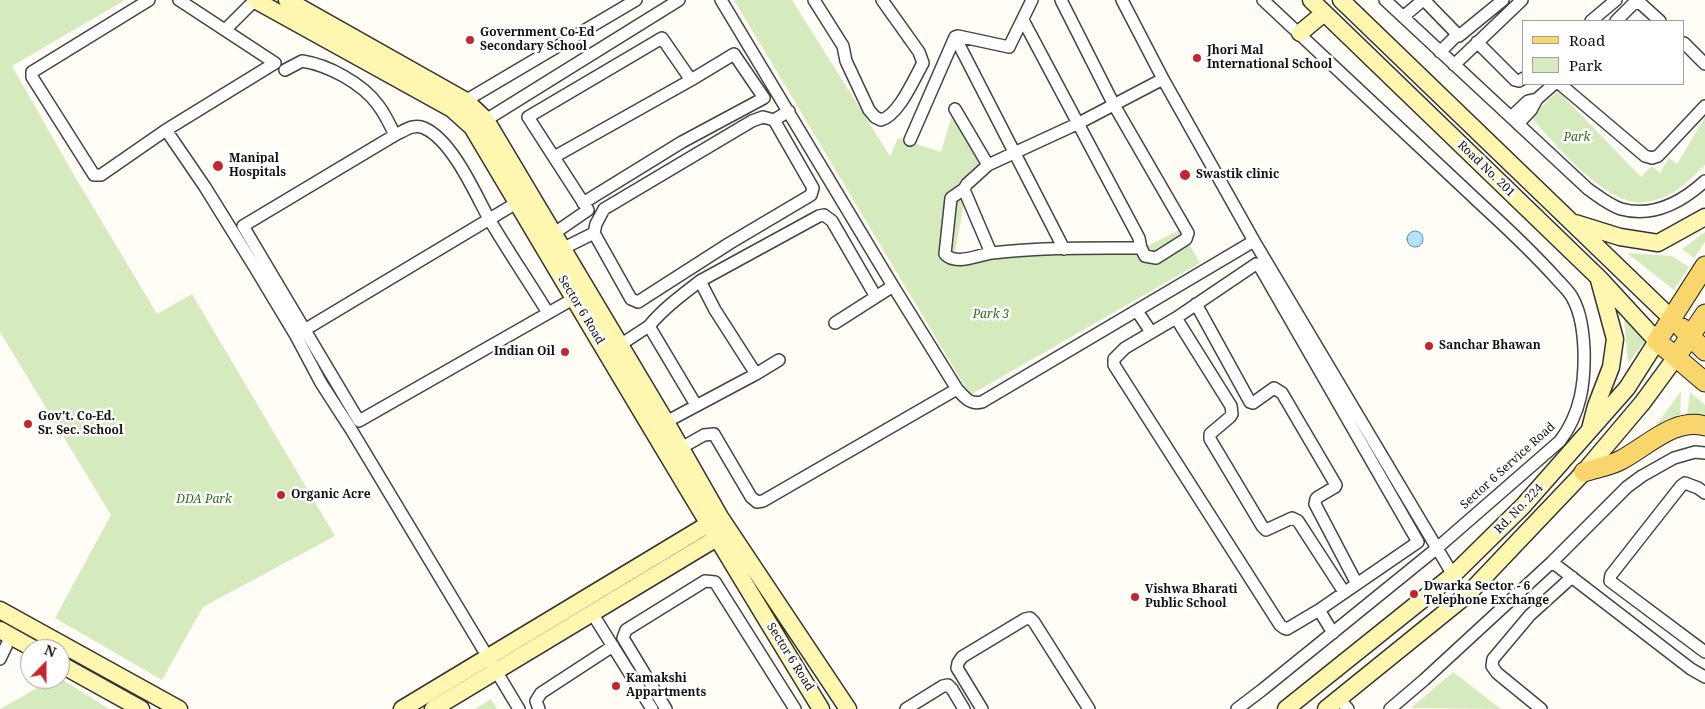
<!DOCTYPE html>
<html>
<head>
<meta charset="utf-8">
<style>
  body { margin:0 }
  #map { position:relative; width:1705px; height:709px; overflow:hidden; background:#fffdf5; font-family:"Noto Serif",serif }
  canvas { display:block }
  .legend { position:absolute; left:1522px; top:20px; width:162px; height:65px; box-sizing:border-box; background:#fff; border:1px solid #a0a0a0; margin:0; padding:6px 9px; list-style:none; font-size:15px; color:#111 }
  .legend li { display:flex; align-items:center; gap:10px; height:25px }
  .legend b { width:25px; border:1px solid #a0a0a0 }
  .north { position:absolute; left:20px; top:639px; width:50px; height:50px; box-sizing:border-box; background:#fff; border:1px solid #a0a0a0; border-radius:50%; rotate:22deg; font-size:14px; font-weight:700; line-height:20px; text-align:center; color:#111 }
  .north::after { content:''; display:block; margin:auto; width:18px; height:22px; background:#c4262e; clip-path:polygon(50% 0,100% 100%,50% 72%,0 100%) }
</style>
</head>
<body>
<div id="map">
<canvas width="1705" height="709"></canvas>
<ul class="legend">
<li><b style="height:6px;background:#f9d66b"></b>Road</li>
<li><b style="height:14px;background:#d5ebbd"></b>Park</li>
</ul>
<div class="north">N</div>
</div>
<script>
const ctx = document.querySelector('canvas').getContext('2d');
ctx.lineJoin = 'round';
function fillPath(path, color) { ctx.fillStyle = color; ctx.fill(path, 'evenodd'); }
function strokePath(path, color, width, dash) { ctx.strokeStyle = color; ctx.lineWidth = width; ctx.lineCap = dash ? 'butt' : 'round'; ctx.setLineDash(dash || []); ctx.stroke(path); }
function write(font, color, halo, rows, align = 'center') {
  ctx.font = font + ' "Noto Serif",serif'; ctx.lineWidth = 5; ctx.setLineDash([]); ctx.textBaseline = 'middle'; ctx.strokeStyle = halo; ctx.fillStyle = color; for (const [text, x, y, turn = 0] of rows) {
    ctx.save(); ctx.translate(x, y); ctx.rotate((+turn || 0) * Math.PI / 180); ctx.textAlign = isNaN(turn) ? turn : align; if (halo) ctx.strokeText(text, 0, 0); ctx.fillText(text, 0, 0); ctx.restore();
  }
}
fillPath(new Path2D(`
  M 0,0 L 125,0 L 12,66 L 74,175 L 157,314 L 192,294 L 335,536 L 203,607 L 162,680 L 55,618 L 111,515 L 0,332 Z
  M 734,0 L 792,0 L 890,156 L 898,138 L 941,152 L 955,106 L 984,164 L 965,197 L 954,259 L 1146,247 L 1181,229 L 1200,263 L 970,395 Z
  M 1558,91 L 1641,177 L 1652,166 L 1660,173 L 1669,158 L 1677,164 L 1705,117 L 1705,165 C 1691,178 1677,194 1659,199 C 1652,201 1639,204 1633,202 C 1593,192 1558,146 1530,117 Z
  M 1705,232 L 1705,242 L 1694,258 L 1682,249 Z
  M 1627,253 L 1672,256 L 1689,267 L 1674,290 Z
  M 1624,318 L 1645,341 L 1628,364 Z
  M 1681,391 L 1680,417 L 1654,428 Z
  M 1690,392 L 1705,405 L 1705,419 L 1687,415 Z
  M 1453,672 L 1501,709 L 1411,708 Z
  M 60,678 L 109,709 L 0,709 L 53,679 Z
  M 491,699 L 497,709 L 475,709 Z`), '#d5ebbd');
const water = new Path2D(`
  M1407 239a8 8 0 1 1 16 0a8 8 0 1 1-16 0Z`);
fillPath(water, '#b9e0f7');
strokePath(water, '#3f96cf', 1);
const street = new Path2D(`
  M 149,0 L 32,72 L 32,77 L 94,175 L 101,175 L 166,130 L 275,63 L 179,0
  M 721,0 L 893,286 L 957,389 C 964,397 970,405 982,402 L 1254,241
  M 814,0 L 843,46 L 846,61 L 869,110 L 875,117 L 881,120 C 899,115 914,79 923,63 L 919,52 L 882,0
  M 1061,0 L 1114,105 L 1188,233 L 1186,239 L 1156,258 L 1145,256 L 1141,248
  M 1122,0 L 1163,79 L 1254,241 L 1453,575
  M 1385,0 L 1588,189 C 1598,196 1609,205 1621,209 C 1653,218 1682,202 1705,181
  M 1424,0 L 1459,36 L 1503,0
  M 1403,17 L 1423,0
  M 1591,21 L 1616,0
  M 1616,21 L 1633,4 L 1639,2 L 1660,21
  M 225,30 L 255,0
  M 955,37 L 1064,249
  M 1477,42 L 1515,80 L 1519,81 L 1524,78
  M 1684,43 L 1705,64
  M 1440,52 L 1457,35
  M 1454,65 L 1522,0
  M 285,70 L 302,61 C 328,65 362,83 378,105 C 385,114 390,125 395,135
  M 1560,84 L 1645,156 L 1652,158 L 1658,156 L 1705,106
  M 460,104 L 636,0
  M 955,109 L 988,165
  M 1511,117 L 1528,101 L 1537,99 L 1554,84
  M 481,123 L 679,0
  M 1518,124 L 1531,110 L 1537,99
  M 166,130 L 205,187 L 254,266 L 296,336 L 321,383 L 352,431 L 519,709
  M 910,140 L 955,37 L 958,36 L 1009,47 L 1032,0
  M 964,189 L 951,198 L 945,254 C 956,266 977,255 992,253 C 1041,247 1092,248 1141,248 L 1139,238 L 1023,20
  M 583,203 L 682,142 L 764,98 L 734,54 L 691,80
  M 594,233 L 596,224 L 604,209 L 752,121 L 763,117 L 774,120
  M 553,234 L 588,210 L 528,117 L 662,38 L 691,80 L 554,157
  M 562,249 L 594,233 L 631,299 L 638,302 L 730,243 L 811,195 L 813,188 L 774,120 L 789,111
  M 991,253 L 965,192 L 964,189 L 967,184 L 988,165 L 1079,123 L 1163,79
  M 1256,264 L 1260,267 L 1418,542 L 1319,610 L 1287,629 L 1284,628 L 1280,625 L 1114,365 L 1114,359 L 1125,348 L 1176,318 Z
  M 1196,304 L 1250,402 L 1253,403 L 1274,388 L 1282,393 L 1336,485 L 1335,487 L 1318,497 L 1316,499 L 1315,504 L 1357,584
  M 1137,311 L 1151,332
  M 548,313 C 529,282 508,251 489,219 C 475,193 452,140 424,128 C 414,123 404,131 395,135 L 243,226 L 359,421 L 580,295
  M 1176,318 L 1231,406 L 1232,414 L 1230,417 L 1210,434 L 1210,439 L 1262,526 L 1266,530 L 1292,518 L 1298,521 L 1344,592
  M 835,323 L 893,286
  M 649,326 C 664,308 682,295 700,281
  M 306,329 L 523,199
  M 620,345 L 649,326 L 696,405
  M 756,374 L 715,310 L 700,281 L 819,216 L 824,215 L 832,221 L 876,297
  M 666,422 L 756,374 L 779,360
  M 681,448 L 704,435 L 714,434 L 751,497 L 757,502 L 763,501 L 957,389
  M 1705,493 L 1698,488 L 1685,483 L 1681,486 L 1611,575 L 1610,581 L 1705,652
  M 1552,562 L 1691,669 L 1705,677
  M 1319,610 L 1333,633
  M 592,613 L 652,709
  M 0,659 L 11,636
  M 1339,699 L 1348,709
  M 539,709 L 536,701 L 541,693 L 613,646
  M 666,709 L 623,638 L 626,630 L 705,581 L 715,582 L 795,709
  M 906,709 L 943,686 L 948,685 L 952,689 L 964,709
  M 982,709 L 957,668 L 958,663 L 962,657 L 1025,619 L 1030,618 L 1034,622 L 1089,709
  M 1237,709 L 1262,690 L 1436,549 L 1560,441 C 1581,413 1585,383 1584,349 C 1583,331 1581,313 1572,297 C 1568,290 1560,283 1555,277 C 1533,253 1509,230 1485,208 C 1411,138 1337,69 1263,0
  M 1390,709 L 1424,680 L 1552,562 L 1627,487 L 1642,476 L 1674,458 L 1695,452 L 1705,453
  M 1541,709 L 1497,673 L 1492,666 L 1493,659 L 1530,615 L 1572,577`);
const secondary = new Path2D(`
  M 255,0 L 452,109 L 472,127 C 588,322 703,517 821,709
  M 287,0 L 466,101 L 486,120 L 666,422 L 720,517 L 848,709
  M 1341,0 L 1672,319
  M 1300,33 L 1324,13
  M 1575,223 L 1620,237 L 1658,243 L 1705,217
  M 1590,429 L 1596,406 L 1611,367 L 1615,339 L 1599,280
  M 0,610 L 179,709
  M 0,630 L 34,649
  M 60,664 L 141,709
  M 402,709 L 717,519
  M 433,709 L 725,533
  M 1286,709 L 1453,575 L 1523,506 L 1627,388 L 1657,341 L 1599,278 L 1311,0
  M 1326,709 L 1468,594 L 1584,472 L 1643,402 L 1676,357`);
const primary = new Path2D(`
  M 1705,266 L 1657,341 L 1705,382
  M 1682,328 L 1705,351
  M 1676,357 L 1705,314
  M 1584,472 C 1596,468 1610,466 1621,460 C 1646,447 1675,417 1705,426`);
strokePath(street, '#444', 14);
strokePath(secondary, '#333', 19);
strokePath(primary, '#222', 21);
strokePath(street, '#fff', 11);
strokePath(secondary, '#fff6b0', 16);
strokePath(primary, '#f9d66b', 19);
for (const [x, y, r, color] of [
  [470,40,5,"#c4262e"],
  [1197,58,5,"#c4262e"],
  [218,166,6,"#c4262e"],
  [1185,175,6,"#c4262e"],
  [1429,346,5,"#c4262e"],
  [565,352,5,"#c4262e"],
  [28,424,5,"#c4262e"],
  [281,495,5,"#c4262e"],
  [1414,594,5,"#c4262e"],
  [1135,597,5,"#c4262e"],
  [616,686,5,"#c4262e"]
]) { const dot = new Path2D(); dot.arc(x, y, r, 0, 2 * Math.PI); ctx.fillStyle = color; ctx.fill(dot); strokePath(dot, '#fff', 2); }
write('bold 12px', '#111', '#fff', [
  ["Government Co-Ed",480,33],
  ["Secondary School",480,47],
  ["Jhori Mal",1207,51],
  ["International School",1207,65],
  ["Manipal",229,159],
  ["Hospitals",229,173],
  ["Swastik clinic",1196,175],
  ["Sanchar Bhawan",1439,346],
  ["Indian Oil",555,352,"right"],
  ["Gov't. Co-Ed.",38,417],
  ["Sr. Sec. School",38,431],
  ["Organic Acre",291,495],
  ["Dwarka Sector - 6",1424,587],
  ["Telephone Exchange",1424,601],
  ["Vishwa Bharati",1145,590],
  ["Public School",1145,604],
  ["Kamakshi",626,679],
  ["Appartments",626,693]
], 'left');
write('italic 12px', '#2f6b1f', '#fff', [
  ["Park",1577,138],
  ["Park 3",991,315],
  ["DDA Park",204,500]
]);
write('12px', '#111', '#fff', [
  ["Road No. 201",1486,169,44],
  ["Sector 6 Road",581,310,59],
  ["Sector 6 Service Road",1508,466,-42],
  ["Rd. No. 224",1519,509,-46],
  ["Sector 6 Road",790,657,58]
]);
</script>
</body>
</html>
